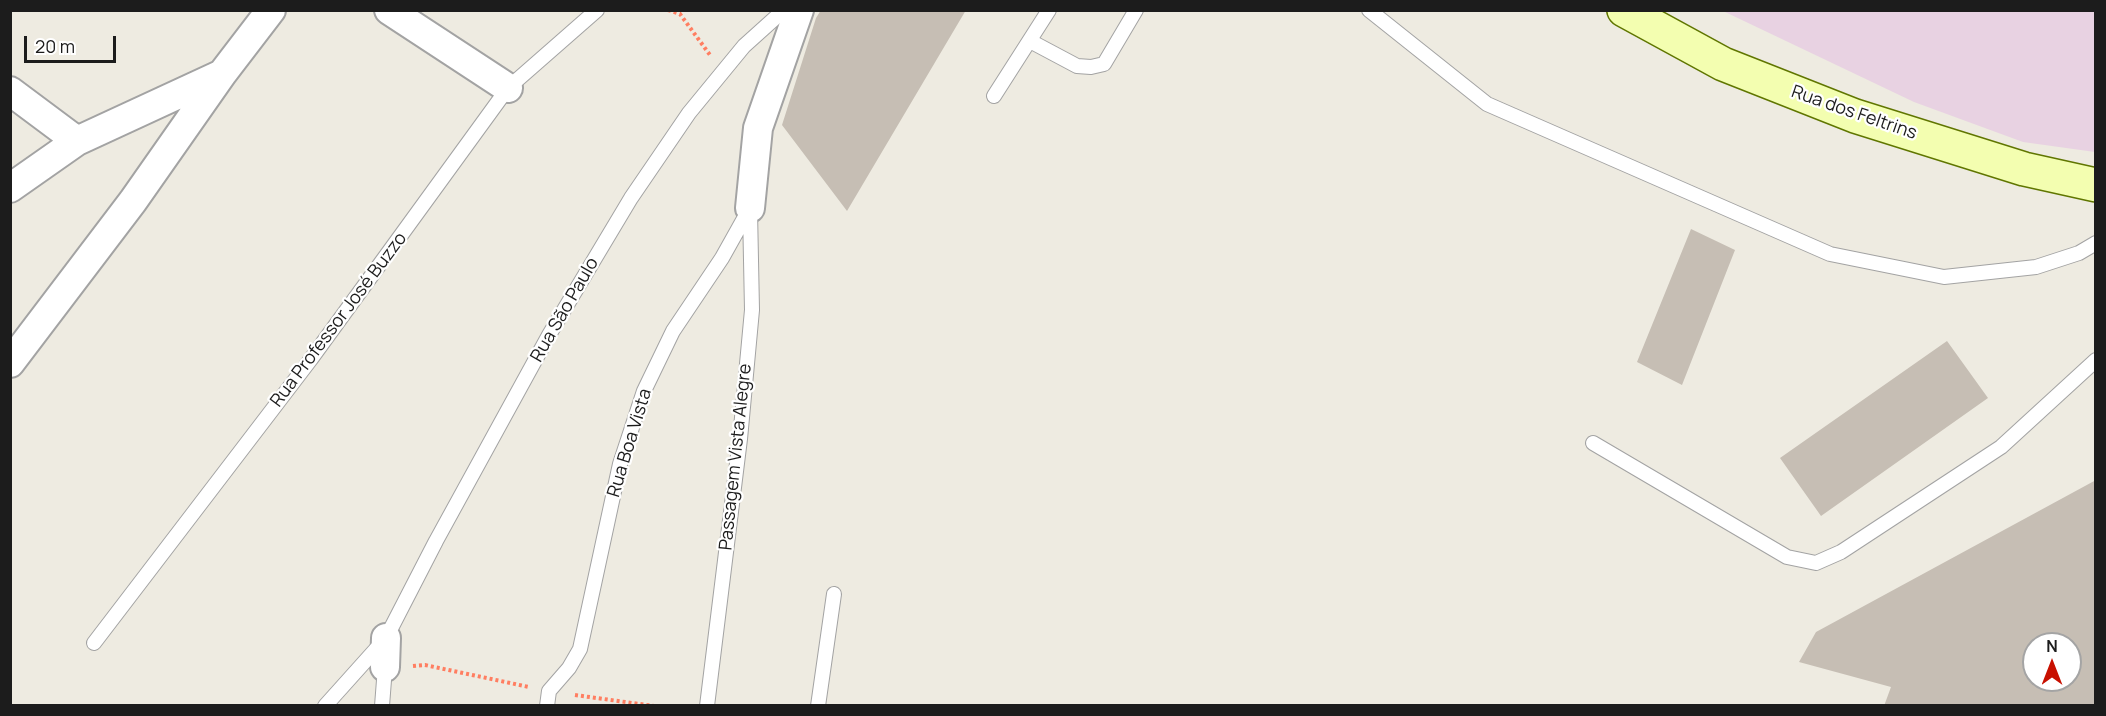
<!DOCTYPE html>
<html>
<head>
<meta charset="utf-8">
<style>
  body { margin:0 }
  #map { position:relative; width:2106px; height:716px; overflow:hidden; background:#eeebe1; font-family:Manrope,sans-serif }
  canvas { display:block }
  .frame { position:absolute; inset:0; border:12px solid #1c1c1c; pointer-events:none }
  .north { position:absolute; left:2022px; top:632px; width:60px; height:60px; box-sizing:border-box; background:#fff; border:2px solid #a4a4a4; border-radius:50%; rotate:0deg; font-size:16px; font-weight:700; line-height:24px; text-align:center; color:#1c1c1c }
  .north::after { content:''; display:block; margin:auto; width:21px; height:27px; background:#c81000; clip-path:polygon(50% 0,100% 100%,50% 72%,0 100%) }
  .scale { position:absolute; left:24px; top:36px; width:92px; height:27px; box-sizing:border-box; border:3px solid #1c1c1c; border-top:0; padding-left:8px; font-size:18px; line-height:21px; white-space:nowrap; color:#1c1c1c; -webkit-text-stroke:4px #fff; paint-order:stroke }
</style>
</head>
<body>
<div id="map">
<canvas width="2106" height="716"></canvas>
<div class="frame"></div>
<div class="north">N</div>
<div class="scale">20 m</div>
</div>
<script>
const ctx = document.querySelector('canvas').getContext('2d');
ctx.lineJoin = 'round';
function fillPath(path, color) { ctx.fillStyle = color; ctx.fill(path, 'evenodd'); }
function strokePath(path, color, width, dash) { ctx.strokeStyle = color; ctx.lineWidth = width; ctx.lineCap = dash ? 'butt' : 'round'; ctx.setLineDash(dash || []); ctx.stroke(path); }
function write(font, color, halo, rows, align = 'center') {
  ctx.font = font + ' Manrope,sans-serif'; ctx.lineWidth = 4.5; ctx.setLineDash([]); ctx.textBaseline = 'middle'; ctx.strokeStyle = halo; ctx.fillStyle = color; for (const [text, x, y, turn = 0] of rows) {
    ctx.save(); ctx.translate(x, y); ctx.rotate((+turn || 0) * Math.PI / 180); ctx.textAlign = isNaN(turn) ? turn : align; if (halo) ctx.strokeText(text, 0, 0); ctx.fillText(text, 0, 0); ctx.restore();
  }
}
fillPath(new Path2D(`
  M 1723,11 L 2095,11 L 2095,152 L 2023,142 L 1914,102 Z`), '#e8d2e2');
fillPath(new Path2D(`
  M 821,10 L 966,10 L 847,211 L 782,125 L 816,18 Z
  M 1691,229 L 1735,250 L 1682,385 L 1637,362 Z
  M 1947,341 L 1988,398 L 1821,516 L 1780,458 Z
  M 2096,480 L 2096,706 L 1884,706 L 1891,687 L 1799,662 L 1816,632 ZM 2034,644 L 2070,644 L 2070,680 L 2034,680 Z`), '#c6beb4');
const lane = new Path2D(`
  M 1369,10 L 1487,104 L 1830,254 L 1944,277 L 2036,267 L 2079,253 L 2096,243
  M 1030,41 L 1077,66 L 1091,67 L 1104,64 L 1136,10
  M 994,96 L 1049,10
  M 1593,443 L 1787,557 L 1816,563 L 1841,552 L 2001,447 L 2096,360
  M 94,643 L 311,359 L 508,88 L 597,10
  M 325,706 L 386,638 L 436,541 L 549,335 L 631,198 L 689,113 L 744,46 L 784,10
  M 382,706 L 385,667
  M 547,706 L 549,691 L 569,668 L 580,649 L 620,464 L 644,391 L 673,331 L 722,258 L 750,208
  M 707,706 L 740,439 L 752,310 L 750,210
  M 818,706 L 834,594`);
const street = new Path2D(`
  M 389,10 L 508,88
  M 10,91 L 77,141
  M 10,188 L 77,141 L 222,74 L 271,10
  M 750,208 L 758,128 L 799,10
  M 10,363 L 133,201 L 222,74
  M 385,667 L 386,638`);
const secondary = new Path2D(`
  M 1624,10 L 1723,64 L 1855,116 L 2024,169 L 2096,185`);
strokePath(lane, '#a3a3a3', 16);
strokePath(street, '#a3a3a3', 32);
strokePath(secondary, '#607600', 36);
strokePath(new Path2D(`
  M 668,10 L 680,14 L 710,55
  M 413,666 L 425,665 L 529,687
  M 575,695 L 654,706`), '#ff7e61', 4, [3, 3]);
strokePath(lane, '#fff', 14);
strokePath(street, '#fff', 28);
strokePath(secondary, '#f3feb0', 33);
write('18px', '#1c1c1c', '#fff', [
  ["Rua dos Feltrins",1854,113,19],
  ["Rua São Paulo",565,310,-60],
  ["Rua Professor José Buzzo",339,320,-53],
  ["Rua Boa Vista",630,443,-73],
  ["Passagem Vista Alegre",736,457,-84]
]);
</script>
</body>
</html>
